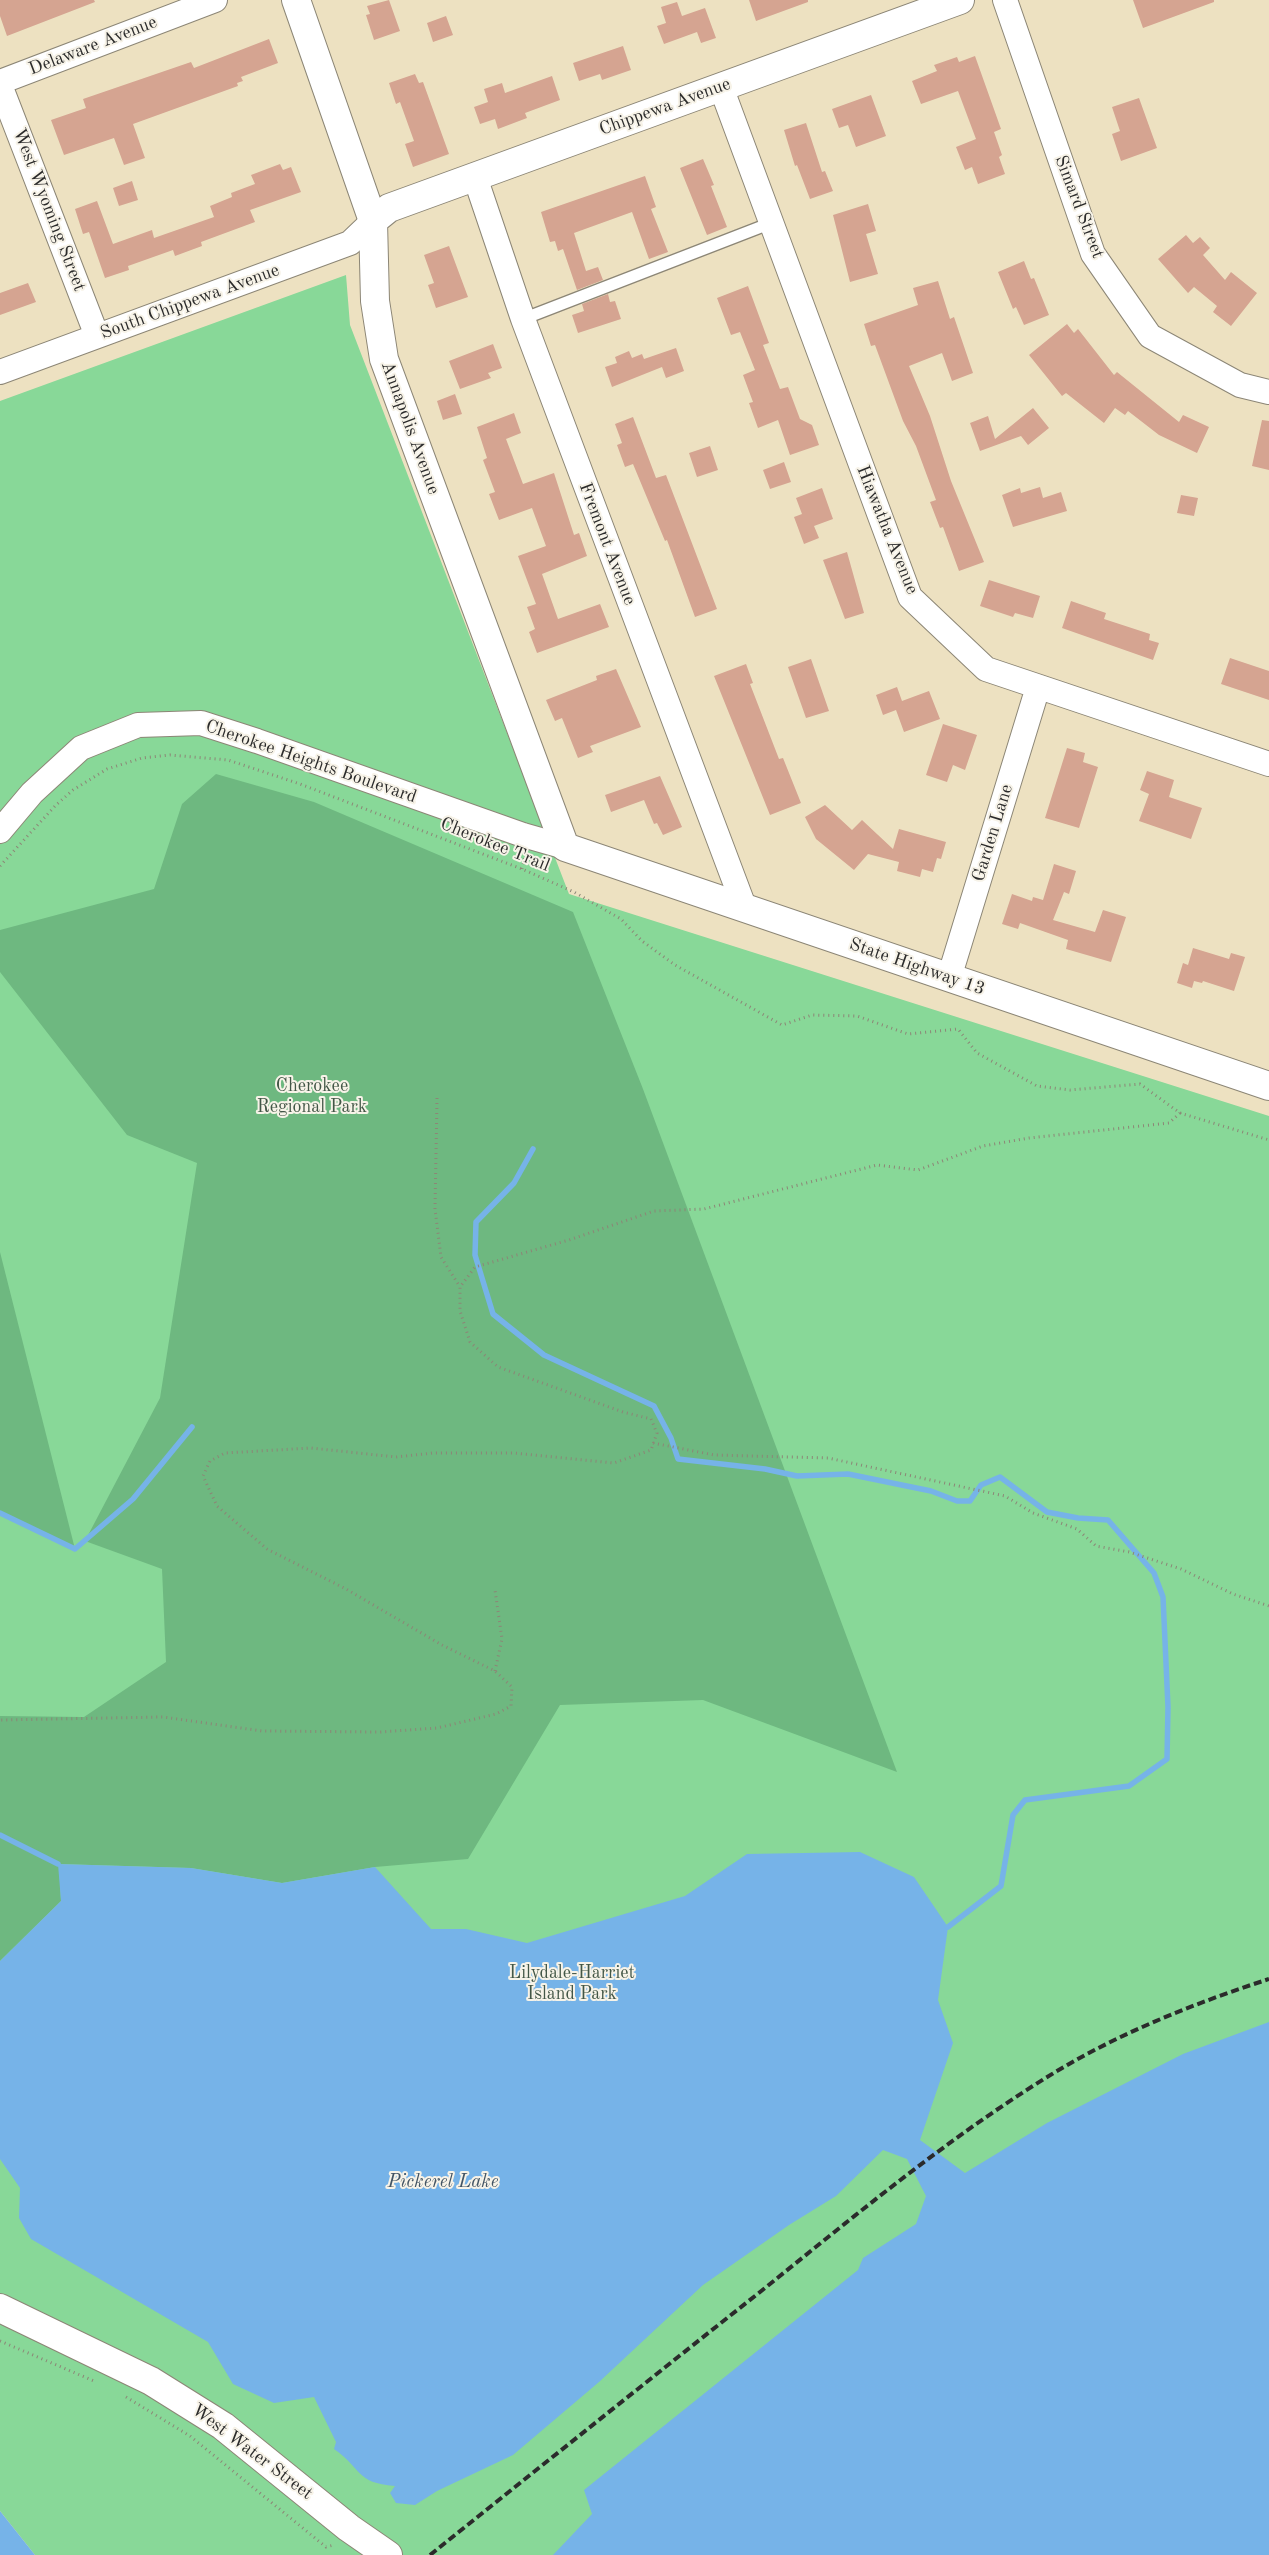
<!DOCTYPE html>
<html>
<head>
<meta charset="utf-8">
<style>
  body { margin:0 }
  canvas { display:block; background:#ede1c1 }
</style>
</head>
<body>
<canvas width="1269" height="2555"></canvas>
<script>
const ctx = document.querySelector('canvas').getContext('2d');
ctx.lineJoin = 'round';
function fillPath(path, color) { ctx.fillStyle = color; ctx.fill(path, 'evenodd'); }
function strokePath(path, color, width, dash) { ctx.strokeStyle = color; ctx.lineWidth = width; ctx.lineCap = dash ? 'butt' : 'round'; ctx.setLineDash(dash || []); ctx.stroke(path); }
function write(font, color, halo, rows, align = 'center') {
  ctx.font = font + ' "Old Standard TT",serif'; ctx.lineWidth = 4; ctx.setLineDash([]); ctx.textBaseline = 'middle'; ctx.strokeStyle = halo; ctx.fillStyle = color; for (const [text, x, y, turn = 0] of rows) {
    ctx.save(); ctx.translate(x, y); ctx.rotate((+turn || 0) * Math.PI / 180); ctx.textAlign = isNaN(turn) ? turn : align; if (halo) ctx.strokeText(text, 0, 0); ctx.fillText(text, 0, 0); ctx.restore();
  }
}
fillPath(new Path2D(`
  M 346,275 L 350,325 L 569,894 L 1269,1116 L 1269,2555 L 35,2555 L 0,2511 L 0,401 Z`), '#88d898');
fillPath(new Path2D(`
  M 216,774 L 314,802 L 573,912 L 643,1089 L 897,1772 L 703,1700 L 560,1705 L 468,1859 L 375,1867 L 282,1883 L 191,1868 L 59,1864 L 61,1901 L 0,1961 L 0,1716 L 84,1717 L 166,1662 L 162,1569 L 85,1541 L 160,1398 L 197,1163 L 127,1135 L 0,972 L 0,930 L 154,889 L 182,804 Z
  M 0,1252 L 75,1549 L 0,1513 Z`), '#6eb880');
fillPath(new Path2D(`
  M 860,1852 L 914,1877 L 948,1927 L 938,2000 L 953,2043 L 920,2140 L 965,2173 L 1047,2123 L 1183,2054 L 1269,2022 L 1269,2555 L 553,2555 L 592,2514 L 584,2490 L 858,2270 L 863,2258 L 916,2224 L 926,2196 L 907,2159 L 883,2150 L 836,2196 L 789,2225 L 703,2285 L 599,2382 L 513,2455 L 437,2491 L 415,2505 L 396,2503 L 390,2493 L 395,2486 C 355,2483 362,2468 334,2449 L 336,2442 L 314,2397 L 274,2403 L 233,2384 L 208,2342 L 31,2239 L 19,2218 L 20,2188 L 0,2159 L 0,1961 L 61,1901 L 58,1864 L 191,1868 L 282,1883 L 375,1867 L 431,1929 L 466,1929 L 527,1943 L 685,1896 L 747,1854 Z
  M 0,2511 L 35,2555 L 0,2555 Z`), '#76b3e8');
strokePath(new Path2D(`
  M 533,1149 L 514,1183 L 476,1222 L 475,1255 L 493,1314 L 544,1355 L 654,1406 L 671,1438 L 678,1459 L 765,1469 L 797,1476 L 848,1474 L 931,1491 L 957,1501 L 970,1501 L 981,1485 L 1000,1477 L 1047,1512 L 1078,1518 L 1108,1520 L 1154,1573 L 1163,1597 L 1168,1707 L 1167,1759 L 1129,1786 L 1025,1800 L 1013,1815 L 1001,1886 L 948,1927
  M 0,1513 L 75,1549 L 133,1499 L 192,1427
  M 0,1835 L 58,1864`), '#76b3e8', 5.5);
fillPath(new Path2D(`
  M 0,0 L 94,0 L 95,2 L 7,36 L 0,16 Z
  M 389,0 L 400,31 L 374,40 L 366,15 L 370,14 L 367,6 Z
  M 749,0 L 808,0 L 808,2 L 756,21 Z
  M 1133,0 L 1214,0 L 1214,2 L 1143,28 Z
  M 677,2 L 682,16 L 705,8 L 716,38 L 701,43 L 697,32 L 664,44 L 657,26 L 666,23 L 661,7 Z
  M 446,16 L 453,35 L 433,42 L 427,23 Z
  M 269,39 L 278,63 L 241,77 L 243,81 L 237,83 L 238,86 L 133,124 L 145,158 L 124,165 L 114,138 L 64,155 L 51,120 L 86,108 L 83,99 L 191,62 L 194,68 Z
  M 623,46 L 631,70 L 602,80 L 600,74 L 579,81 L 573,63 Z
  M 975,56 L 1001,129 L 994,132 L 1002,155 L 999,157 L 1005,174 L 978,184 L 972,167 L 965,170 L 956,147 L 976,139 L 958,91 L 921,104 L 912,81 L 937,71 L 934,65 L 957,57 L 959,62 Z
  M 415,74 L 419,83 L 423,82 L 449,154 L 413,167 L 405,144 L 414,141 L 400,102 L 396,104 L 389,83 Z
  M 552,76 L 560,100 L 525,113 L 527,118 L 498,129 L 495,119 L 480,124 L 474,107 L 488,102 L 484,89 L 502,83 L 505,93 Z
  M 871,95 L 886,136 L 856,147 L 848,125 L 839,128 L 832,109 Z
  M 1139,98 L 1157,148 L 1121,161 L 1112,134 L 1120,131 L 1112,107 Z
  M 806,123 L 822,172 L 825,171 L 833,191 L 810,199 L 797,165 L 795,166 L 784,130 Z
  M 703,159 L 714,185 L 711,186 L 727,227 L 707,235 L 680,168 Z
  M 280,164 L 283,170 L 291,167 L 301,192 L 250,210 L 255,222 L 201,242 L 202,246 L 175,256 L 173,250 L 128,266 L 129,270 L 105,278 L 89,232 L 83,234 L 75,209 L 97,201 L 113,244 L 152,230 L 154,238 L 214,217 L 210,206 L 232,197 L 231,193 L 255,184 L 251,175 Z
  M 645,176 L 656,207 L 651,209 L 668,252 L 649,259 L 632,212 L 574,233 L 586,271 L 598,267 L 603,280 L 577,290 L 563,249 L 558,251 L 555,241 L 550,242 L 541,212 Z
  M 132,181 L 138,200 L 119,206 L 113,188 Z
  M 868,204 L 876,231 L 866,234 L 878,274 L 850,282 L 833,215 Z
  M 1186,235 L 1193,243 L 1200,237 L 1210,248 L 1203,255 L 1225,280 L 1231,272 L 1257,293 L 1231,326 L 1213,312 L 1217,306 L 1194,287 L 1188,293 L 1158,259 Z
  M 449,246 L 468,297 L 436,308 L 428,285 L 434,283 L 424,255 Z
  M 1024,261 L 1031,279 L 1034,278 L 1049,315 L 1024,325 L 1016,307 L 1013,309 L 998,272 Z
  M 938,281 L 950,319 L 954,317 L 973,373 L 952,381 L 942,353 L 909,366 L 930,416 L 951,481 L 984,562 L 959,571 L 943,527 L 940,528 L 930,502 L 936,500 L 916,446 L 903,421 L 875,345 L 871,346 L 864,324 L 918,305 L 913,288 Z
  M 28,283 L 36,302 L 0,315 L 0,293 Z
  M 748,286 L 769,343 L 763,345 L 780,389 L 788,387 L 800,419 L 812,425 L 819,445 L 790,455 L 778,420 L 758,428 L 749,403 L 753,402 L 743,375 L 755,370 L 740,332 L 731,335 L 717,298 Z
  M 608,294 L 610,302 L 615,301 L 621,319 L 578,333 L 572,315 L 584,311 L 582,304 Z
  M 1067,324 L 1074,333 L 1078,329 L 1114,375 L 1117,372 L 1179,422 L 1183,415 L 1209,427 L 1197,453 L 1159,435 L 1128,411 L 1125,415 L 1115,408 L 1104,423 L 1066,393 L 1062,396 L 1029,355 Z
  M 493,344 L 502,368 L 488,373 L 491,378 L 460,389 L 449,361 Z
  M 676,348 L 684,371 L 666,378 L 662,367 L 612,387 L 605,367 L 617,363 L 615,357 L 629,351 L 632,358 L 642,354 L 644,359 Z
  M 455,394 L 462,414 L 443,420 L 437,401 Z
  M 1033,408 L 1049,428 L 1028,445 L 1021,436 L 980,451 L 970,423 L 988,416 L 995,439 Z
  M 514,413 L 521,433 L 506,439 L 523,484 L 554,473 L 574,535 L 579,533 L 587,556 L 542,574 L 558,619 L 600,604 L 609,627 L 537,653 L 529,632 L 535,629 L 527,607 L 536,604 L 518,556 L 546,546 L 532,508 L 499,520 L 489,494 L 495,492 L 483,460 L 487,458 L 477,427 Z
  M 633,417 L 656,478 L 666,475 L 717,609 L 695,617 L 667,540 L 665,541 L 633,464 L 625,467 L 617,445 L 622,443 L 615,424 Z
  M 1262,420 L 1269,421 L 1269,470 L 1252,466 Z
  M 710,446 L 718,470 L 697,477 L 689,453 Z
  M 784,462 L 791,482 L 770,489 L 763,470 Z
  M 1040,487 L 1043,498 L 1061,492 L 1067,511 L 1013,527 L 1002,495 L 1020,488 L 1021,493 Z
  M 822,488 L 833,519 L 814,526 L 819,538 L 804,544 L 794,517 L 802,514 L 796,498 Z
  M 1181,495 L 1198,498 L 1194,516 L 1177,513 Z
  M 847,552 L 864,613 L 845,619 L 823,560 Z
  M 989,580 L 1040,596 L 1033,618 L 1015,613 L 1013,617 L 980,606 Z
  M 1071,601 L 1106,613 L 1104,619 L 1150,634 L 1149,640 L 1159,643 L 1153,660 L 1062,628 Z
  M 1230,658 L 1269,671 L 1269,700 L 1221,684 Z
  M 811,659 L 829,711 L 806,718 L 788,667 Z
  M 746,664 L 753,683 L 750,684 L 779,759 L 783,758 L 801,803 L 770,815 L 714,676 Z
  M 616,669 L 641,727 L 590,746 L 593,752 L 578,758 L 562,718 L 555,721 L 546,700 L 597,680 L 596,676 Z
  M 897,687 L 902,701 L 929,691 L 940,719 L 904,732 L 896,710 L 883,715 L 876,695 Z
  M 943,724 L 977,735 L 965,770 L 953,765 L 947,782 L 926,775 Z
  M 1067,748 L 1085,753 L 1083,762 L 1098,767 L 1079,828 L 1045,818 Z
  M 1147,771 L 1174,780 L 1169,797 L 1202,808 L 1191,839 L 1139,821 L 1149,794 L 1140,790 Z
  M 660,776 L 682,827 L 663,835 L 657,823 L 654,824 L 644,800 L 611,812 L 605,795 Z
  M 825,805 L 852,830 L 862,820 L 893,849 L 899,829 L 946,842 L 941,859 L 937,858 L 933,872 L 922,869 L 920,877 L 897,871 L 899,862 L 868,854 L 854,870 L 816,839 L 805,817 Z
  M 1054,864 L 1076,871 L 1069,894 L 1064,892 L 1053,920 L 1095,932 L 1103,910 L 1126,917 L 1111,962 L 1066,949 L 1068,940 L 1020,923 L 1018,929 L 1002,924 L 1012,894 L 1032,901 L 1033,897 L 1043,900 Z
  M 1193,948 L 1229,959 L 1231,953 L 1245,957 L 1234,991 L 1203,981 L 1202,983 L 1194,981 L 1192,988 L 1177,983 L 1183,963 L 1188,965 Z`), '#d5a491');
const service = new Path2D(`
  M 523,319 L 771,223`);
const minor = new Path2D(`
  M 1005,0 L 1093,254 L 1150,336 L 1240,385 L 1269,392
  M 0,82 L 215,0
  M 0,85 L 97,336
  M 721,87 L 910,597 L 986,669 L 1269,764
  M 475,177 L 523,319 L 745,909
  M 0,372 L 350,243 L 373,221
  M 0,831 L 32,793 L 81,748 L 138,725 L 201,723 L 257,741 L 523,835 L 565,847
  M 949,978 L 1038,687`);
const tertiary = new Path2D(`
  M 296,0 L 373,221 L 375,301 L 384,359 L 565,847 L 1269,1086
  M 373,221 L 389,208 L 960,0
  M 0,2308 L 151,2381 L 223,2426 L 349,2528 L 388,2555`);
strokePath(service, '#8c8676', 14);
strokePath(minor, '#8c8676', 26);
strokePath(tertiary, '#8c8676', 30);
strokePath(new Path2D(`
  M 0,866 L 56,805 L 73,790 L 107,769 L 142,758 L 170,755 L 228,760 L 300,784 L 522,869 L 574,892 L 621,919 L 642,941 L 675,965 L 782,1025 L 812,1015 L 857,1016 L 908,1034 L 958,1029 L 977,1053 L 1037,1086 L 1070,1090 L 1140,1084 L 1180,1113 L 1169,1123 L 1029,1138 L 983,1146 L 918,1170 L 877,1165 L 704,1209 L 654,1211 L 569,1240 L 475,1267 L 460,1287 L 460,1311 L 470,1342 L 498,1367 L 623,1412 L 651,1419 L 657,1433 L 651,1450 L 614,1463 L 514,1453 L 433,1453 L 396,1457 L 311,1448 L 225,1453 L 210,1461 L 203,1476 L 217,1506 L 267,1549 L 346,1589 L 442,1645 L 495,1671 L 512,1687 L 511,1706 L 496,1714 L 437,1728 L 380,1732 L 262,1731 L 163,1717 L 0,1720
  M 522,869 L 525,857
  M 437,1098 L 435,1209 L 441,1257 L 460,1287
  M 1180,1113 L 1269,1140
  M 653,1443 L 714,1455 L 828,1458 L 1005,1496 L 1033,1513 L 1077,1529 L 1096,1546 L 1129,1552 L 1181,1569 L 1233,1594 L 1269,1606
  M 495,1671 L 502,1639 L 495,1590
  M 0,2341 L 94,2381
  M 126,2397 L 190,2436 L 326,2547 L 334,2545`), '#8c8676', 3, [1, 4]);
strokePath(service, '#fff', 11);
strokePath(minor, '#fff', 24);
strokePath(tertiary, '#fff', 28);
strokePath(new Path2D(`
  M 430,2555 C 540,2467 650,2379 760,2292 C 852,2218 943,2142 1044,2079 C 1112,2036 1192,2004 1269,1979`), '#2b2b2b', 4, [8, 4]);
write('18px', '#2b2b2b', '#f7f3e8', [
  ["Delaware Avenue",93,46,-21],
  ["Chippewa Avenue",665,107,-20],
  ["Simard Street",1079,207,69],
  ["West Wyoming Street",49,210,69],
  ["South Chippewa Avenue",190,302,-20],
  ["Annapolis Avenue",410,428,70],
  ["Hiawatha Avenue",887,530,68],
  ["Fremont Avenue",607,544,69],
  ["Cherokee Heights Boulevard",311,762,19],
  ["Garden Lane",993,833,-73],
  ["Cherokee Trail",495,845,22],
  ["State Highway 13",917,967,19],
  ["West Water Street",252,2452,37]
]);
write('18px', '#425646', '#f7f3e8', [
  ["Cherokee",312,1086],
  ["Regional Park",312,1107],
  ["Lilydale-Harriet",572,1973],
  ["Island Park",572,1994]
]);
write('italic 19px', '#425464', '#f7f3e8', [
  ["Pickerel Lake",443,2182]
]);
</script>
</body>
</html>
